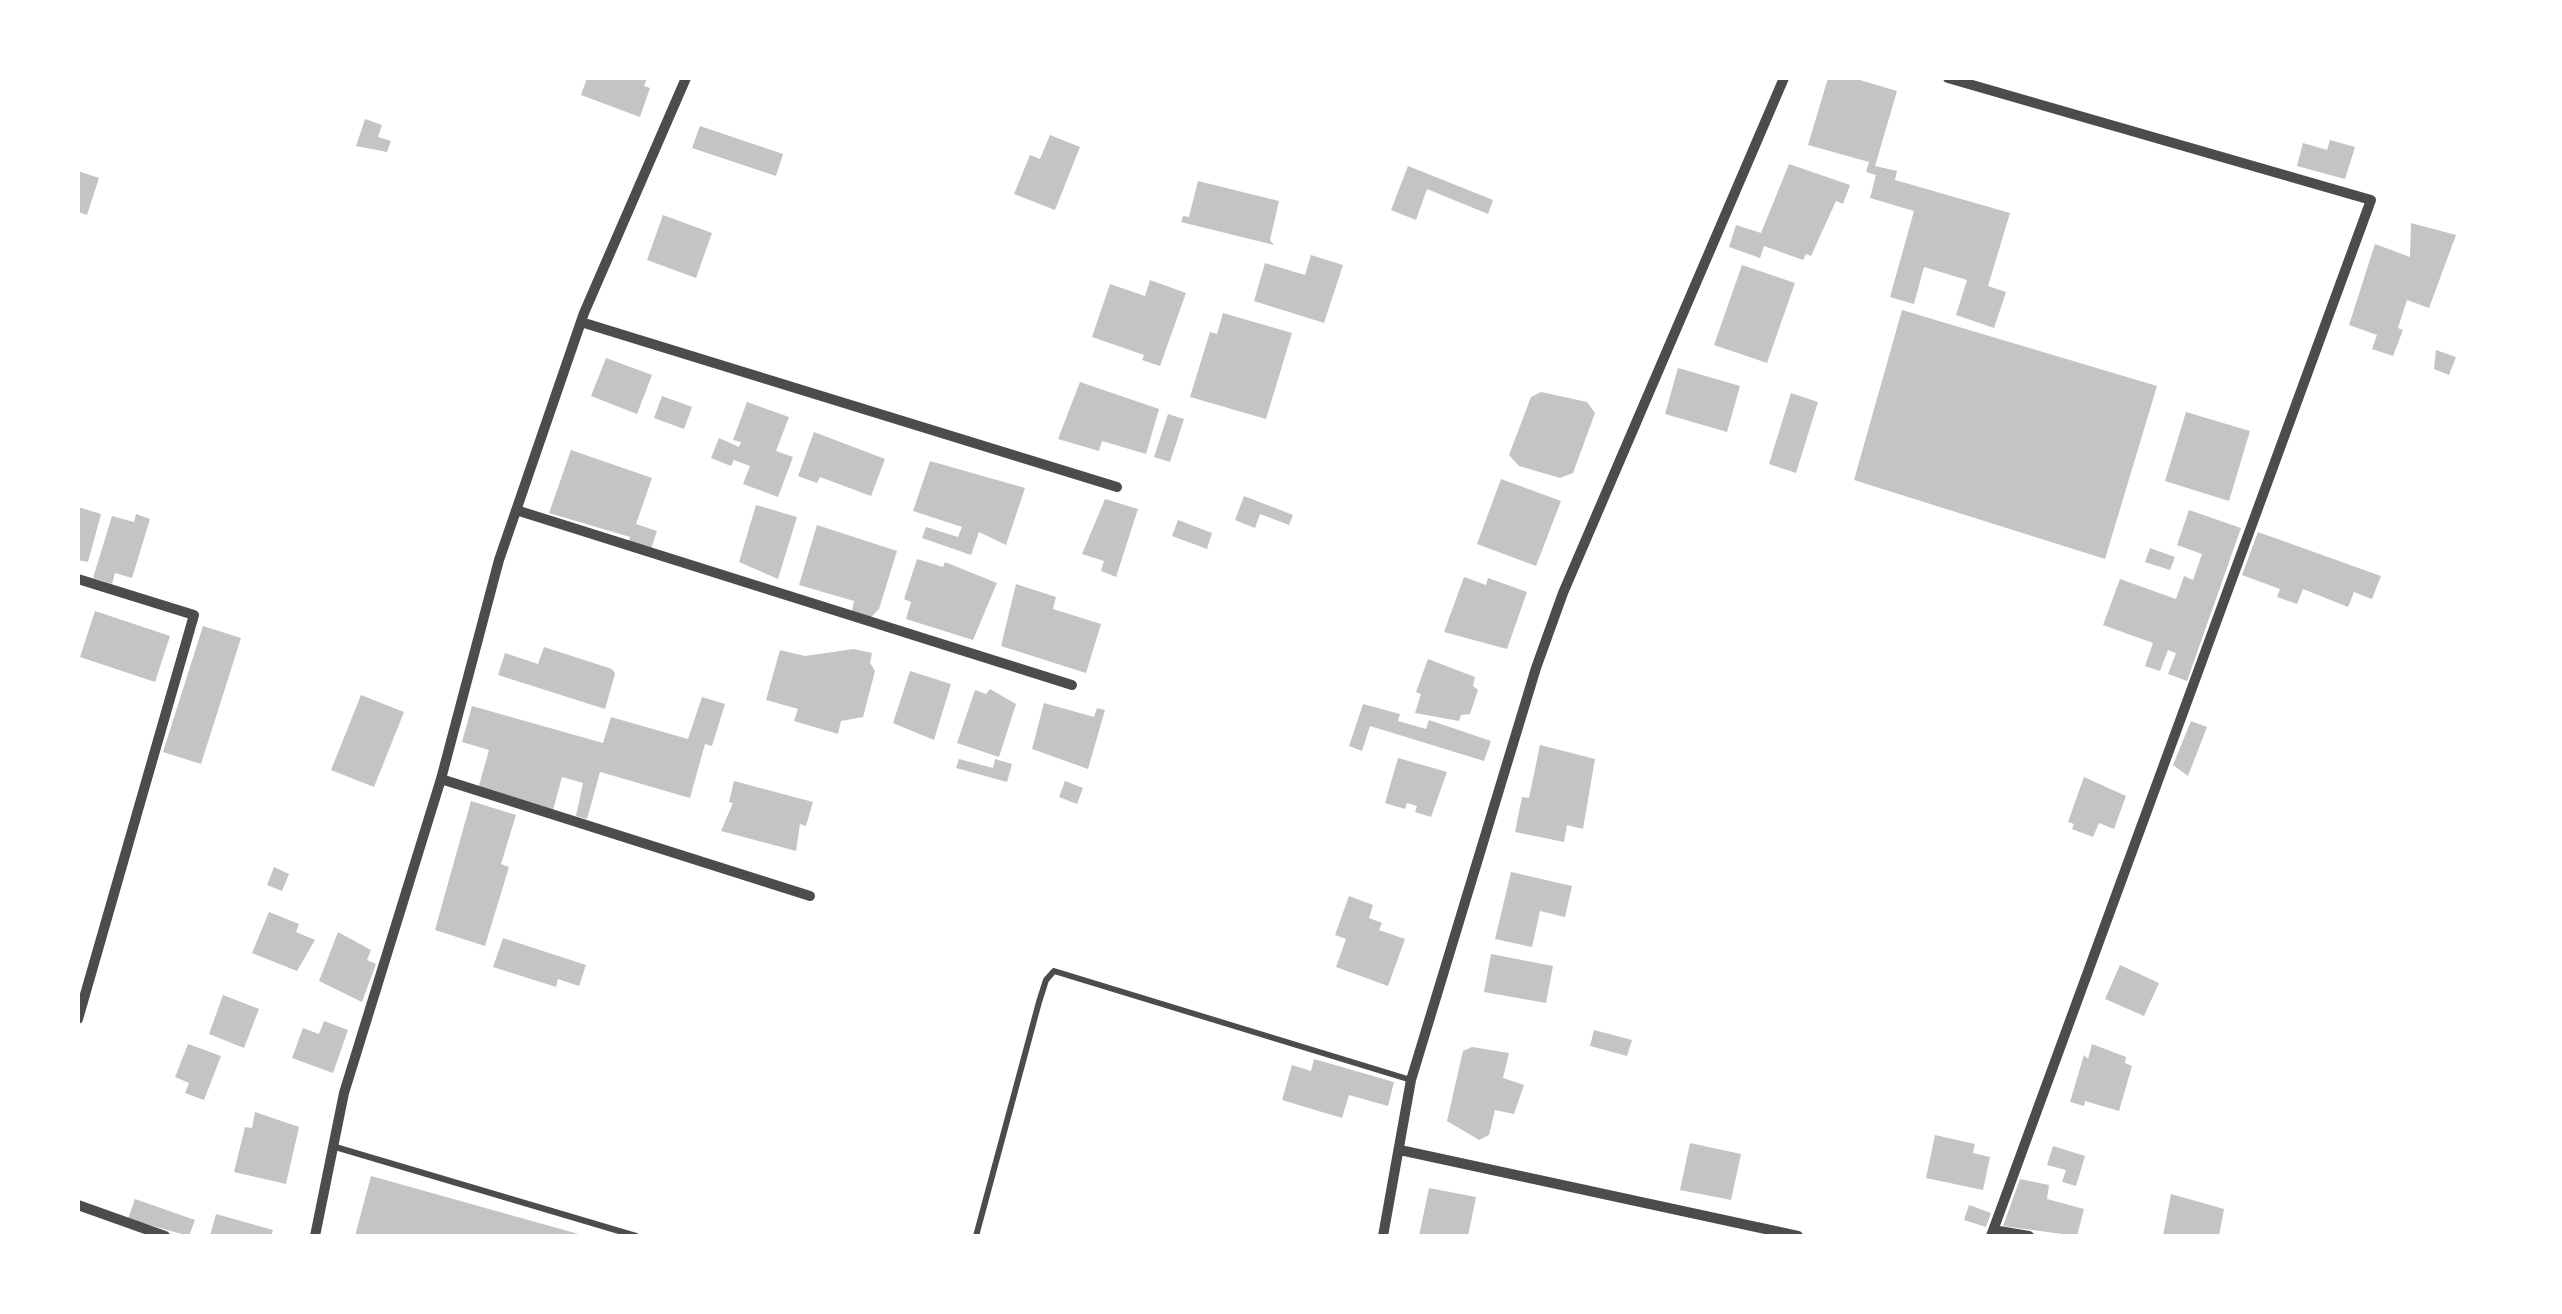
<!DOCTYPE html>
<html>
<head>
<meta charset="utf-8">
<style>
  body { margin:0 }
  #map { position:relative; width:2562px; height:1314px; overflow:hidden; background:#fff; font-family:Poppins,sans-serif }
  canvas { display:block }
  .frame { position:absolute; inset:0; border:80px solid #fff; pointer-events:none }
</style>
</head>
<body>
<div id="map">
<canvas width="2562" height="1314"></canvas>
<div class="frame"></div>
</div>
<script>
const ctx = document.querySelector('canvas').getContext('2d');
ctx.lineJoin = 'round';
function fillPath(path, color) { ctx.fillStyle = color; ctx.fill(path, 'evenodd'); }
function strokePath(path, color, width, dash) { ctx.strokeStyle = color; ctx.lineWidth = width; ctx.lineCap = dash ? 'butt' : 'round'; ctx.setLineDash(dash || []); ctx.stroke(path); }
fillPath(new Path2D(`
  M 587,78 L 647,78 L 644,86 L 650,88 L 640,117 L 581,95 Z
  M 1828,78 L 1853,78 L 1897,91 L 1875,166 L 1897,171 L 1895,180 L 2010,213 L 1988,286 L 2006,292 L 1994,328 L 1956,315 L 1967,280 L 1924,267 L 1914,304 L 1890,297 L 1914,211 L 1870,198 L 1876,175 L 1866,172 L 1869,162 L 1808,145 Z
  M 365,119 L 382,125 L 378,137 L 391,141 L 387,152 L 356,146 Z
  M 700,126 L 783,154 L 776,176 L 692,148 Z
  M 1050,135 L 1080,147 L 1055,210 L 1014,194 L 1030,155 L 1040,159 Z
  M 2330,140 L 2355,147 L 2345,179 L 2297,166 L 2303,143 L 2327,150 Z
  M 1789,164 L 1850,185 L 1843,204 L 1836,201 L 1811,256 L 1806,254 L 1803,260 L 1764,246 L 1760,258 L 1729,247 L 1736,225 L 1761,233 Z
  M 1408,166 L 1493,200 L 1488,214 L 1427,189 L 1416,220 L 1391,210 Z
  M 78,171 L 99,178 L 87,215 L 78,212 Z
  M 1198,181 L 1279,201 L 1270,240 L 1274,245 L 1181,222 L 1183,216 L 1189,217 Z
  M 663,215 L 712,233 L 696,278 L 647,260 Z
  M 2411,223 L 2456,235 L 2429,308 L 2407,300 L 2398,328 L 2403,330 L 2393,356 L 2372,349 L 2377,335 L 2349,325 L 2375,244 L 2410,257 Z
  M 1311,255 L 1343,265 L 1324,323 L 1254,301 L 1265,263 L 1305,275 Z
  M 1742,265 L 1795,283 L 1767,363 L 1714,345 Z
  M 1150,280 L 1186,293 L 1160,366 L 1142,360 L 1144,355 L 1092,337 L 1110,284 L 1145,296 Z
  M 1902,310 L 2157,386 L 2105,559 L 1854,480 Z
  M 1223,313 L 1292,333 L 1266,419 L 1190,397 L 1210,332 L 1217,334 Z
  M 2436,350 L 2456,357 L 2449,375 L 2434,369 Z
  M 606,358 L 652,375 L 637,414 L 591,396 Z
  M 1678,368 L 1740,386 L 1727,432 L 1665,414 Z
  M 1080,382 L 1159,409 L 1146,454 L 1102,441 L 1099,451 L 1058,439 Z
  M 1541,392 L 1587,402 L 1595,413 L 1573,473 L 1560,478 L 1519,466 L 1509,455 L 1531,397 Z
  M 1791,393 L 1818,402 L 1796,473 L 1769,464 Z
  M 662,396 L 692,407 L 684,429 L 654,418 Z
  M 747,402 L 789,417 L 776,451 L 793,457 L 778,497 L 743,484 L 750,466 L 734,460 L 731,466 L 711,458 L 719,438 L 739,447 L 741,442 L 733,440 Z
  M 2186,412 L 2250,431 L 2229,501 L 2165,481 Z
  M 1168,414 L 1184,419 L 1170,462 L 1154,457 Z
  M 814,432 L 885,459 L 871,496 L 820,477 L 817,483 L 798,476 Z
  M 571,450 L 652,478 L 636,524 L 657,531 L 650,552 L 628,544 L 630,537 L 549,513 Z
  M 930,461 L 1025,488 L 1006,545 L 979,532 L 971,555 L 922,538 L 926,527 L 958,537 L 962,527 L 913,511 Z
  M 1501,479 L 1561,501 L 1536,566 L 1477,544 Z
  M 1244,496 L 1293,515 L 1289,525 L 1260,514 L 1255,528 L 1235,520 Z
  M 1105,499 L 1138,509 L 1116,577 L 1101,571 L 1104,561 L 1082,554 Z
  M 756,505 L 797,517 L 778,579 L 739,562 Z
  M 78,507 L 101,514 L 88,562 L 78,560 Z
  M 2189,510 L 2241,528 L 2187,681 L 2168,674 L 2176,653 L 2168,650 L 2160,671 L 2145,666 L 2153,643 L 2103,625 L 2120,579 L 2176,599 L 2184,576 L 2193,580 L 2202,554 L 2177,545 Z
  M 136,514 L 150,519 L 132,578 L 115,573 L 112,584 L 93,578 L 112,516 L 134,522 Z
  M 1178,520 L 1212,533 L 1207,549 L 1172,536 Z
  M 817,525 L 897,551 L 879,609 L 871,617 L 852,611 L 854,601 L 799,585 Z
  M 2258,532 L 2381,576 L 2372,599 L 2354,592 L 2348,607 L 2303,589 L 2297,604 L 2277,597 L 2280,589 L 2242,575 Z
  M 2150,548 L 2175,557 L 2170,570 L 2145,562 Z
  M 917,559 L 943,567 L 945,562 L 997,583 L 973,640 L 906,619 L 911,602 L 904,599 Z
  M 1464,577 L 1486,585 L 1488,578 L 1527,592 L 1507,649 L 1444,632 Z
  M 1016,584 L 1056,597 L 1053,609 L 1101,624 L 1086,673 L 1001,646 Z
  M 95,611 L 170,636 L 155,682 L 80,657 Z
  M 203,626 L 241,638 L 201,764 L 163,752 Z
  M 544,647 L 612,669 L 615,674 L 605,709 L 498,675 L 505,653 L 538,664 Z
  M 854,649 L 872,653 L 870,663 L 875,671 L 863,717 L 841,721 L 838,734 L 794,721 L 798,709 L 766,700 L 780,650 L 805,656 Z
  M 1428,659 L 1475,677 L 1473,686 L 1478,690 L 1470,714 L 1461,715 L 1459,721 L 1415,713 L 1421,694 L 1416,692 Z
  M 910,671 L 951,684 L 934,740 L 893,723 Z
  M 990,689 L 1016,704 L 999,757 L 957,743 L 975,690 L 986,694 Z
  M 361,695 L 404,712 L 374,787 L 331,770 Z
  M 702,697 L 725,704 L 712,746 L 705,744 L 690,798 L 600,772 L 587,819 L 576,816 L 583,783 L 562,777 L 553,810 L 478,789 L 489,750 L 462,742 L 472,706 L 603,743 L 611,717 L 688,739 Z
  M 1044,703 L 1094,717 L 1097,708 L 1105,710 L 1088,769 L 1032,749 Z
  M 1363,704 L 1400,714 L 1398,721 L 1426,729 L 1429,720 L 1491,741 L 1484,761 L 1370,726 L 1362,751 L 1349,746 Z
  M 2191,721 L 2207,727 L 2188,776 L 2173,765 Z
  M 1540,745 L 1595,759 L 1583,829 L 1567,825 L 1564,842 L 1515,832 L 1522,797 L 1529,798 Z
  M 1398,758 L 1447,772 L 1431,817 L 1415,812 L 1417,806 L 1407,803 L 1405,809 L 1385,803 Z
  M 959,759 L 993,768 L 995,759 L 1012,764 L 1007,782 L 956,768 Z
  M 2084,777 L 2126,796 L 2114,829 L 2099,823 L 2093,837 L 2072,829 L 2074,824 L 2068,822 Z
  M 734,781 L 813,802 L 806,826 L 800,824 L 796,851 L 721,831 L 733,803 L 729,802 Z
  M 1065,781 L 1083,788 L 1077,804 L 1059,797 Z
  M 471,801 L 516,815 L 501,864 L 509,867 L 485,946 L 435,930 Z
  M 274,867 L 289,874 L 282,891 L 267,885 Z
  M 1511,872 L 1572,886 L 1565,917 L 1540,911 L 1532,947 L 1495,939 Z
  M 1349,896 L 1373,905 L 1369,918 L 1382,923 L 1379,930 L 1405,939 L 1388,986 L 1336,967 L 1346,939 L 1335,935 Z
  M 269,912 L 299,924 L 296,932 L 315,940 L 297,971 L 252,953 Z
  M 338,932 L 371,950 L 367,960 L 376,964 L 362,1002 L 319,981 Z
  M 503,938 L 586,965 L 579,986 L 558,979 L 556,987 L 493,967 Z
  M 1491,954 L 1553,966 L 1546,1003 L 1484,992 Z
  M 2120,965 L 2159,983 L 2144,1016 L 2105,999 Z
  M 223,995 L 259,1009 L 244,1048 L 209,1034 Z
  M 324,1021 L 348,1030 L 333,1073 L 292,1058 L 303,1028 L 319,1034 Z
  M 1594,1030 L 1632,1040 L 1627,1056 L 1590,1046 Z
  M 188,1044 L 221,1056 L 204,1100 L 185,1093 L 189,1083 L 175,1077 Z
  M 2092,1044 L 2126,1057 L 2125,1063 L 2132,1066 L 2119,1111 L 2085,1101 L 2084,1106 L 2070,1102 L 2084,1055 L 2088,1059 Z
  M 1472,1047 L 1509,1053 L 1503,1078 L 1524,1085 L 1514,1114 L 1495,1110 L 1489,1135 L 1479,1140 L 1447,1121 L 1463,1051 Z
  M 1314,1059 L 1394,1082 L 1388,1106 L 1349,1095 L 1342,1118 L 1282,1100 L 1292,1065 L 1311,1071 Z
  M 255,1112 L 299,1127 L 286,1184 L 234,1172 L 245,1127 L 252,1128 Z
  M 1935,1135 L 1975,1144 L 1973,1153 L 1990,1157 L 1983,1190 L 1926,1178 Z
  M 1690,1143 L 1741,1154 L 1731,1200 L 1680,1190 Z
  M 2053,1146 L 2085,1156 L 2076,1186 L 2062,1182 L 2066,1170 L 2047,1165 Z
  M 371,1176 L 582,1235 L 582,1236 L 355,1236 Z
  M 2020,1179 L 2049,1185 L 2047,1199 L 2084,1209 L 2077,1236 L 2003,1226 Z
  M 1429,1188 L 1476,1197 L 1468,1236 L 1419,1236 Z
  M 2171,1194 L 2224,1209 L 2219,1236 L 2163,1236 Z
  M 135,1199 L 195,1220 L 189,1236 L 128,1219 Z
  M 1969,1205 L 1991,1213 L 1986,1227 L 1964,1220 Z
  M 216,1214 L 273,1230 L 271,1236 L 210,1236 Z`), '#c4c4c4');
strokePath(new Path2D(`
  M 332,1146 L 636,1236
  M 976,1236 L 1039,1002 L 1046,980 L 1054,971 L 1411,1080`), '#4c4c4c', 6);
strokePath(new Path2D(`
  M 1948,78 L 2371,200 L 1991,1236
  M 581,322 L 1117,487
  M 516,510 L 1072,685
  M 78,579 L 194,615 L 78,1019
  M 441,779 L 810,896
  M 1400,1150 L 1798,1236
  M 78,1205 L 165,1236
  M 1993,1230 L 2029,1236
  M 315,1236 L 344,1093 L 441,779 L 499,560 L 584,313 L 686,78
  M 1383,1236 L 1411,1080 L 1536,668 L 1563,593 L 1784,78`), '#4c4c4c', 10);
</script>
</body>
</html>
